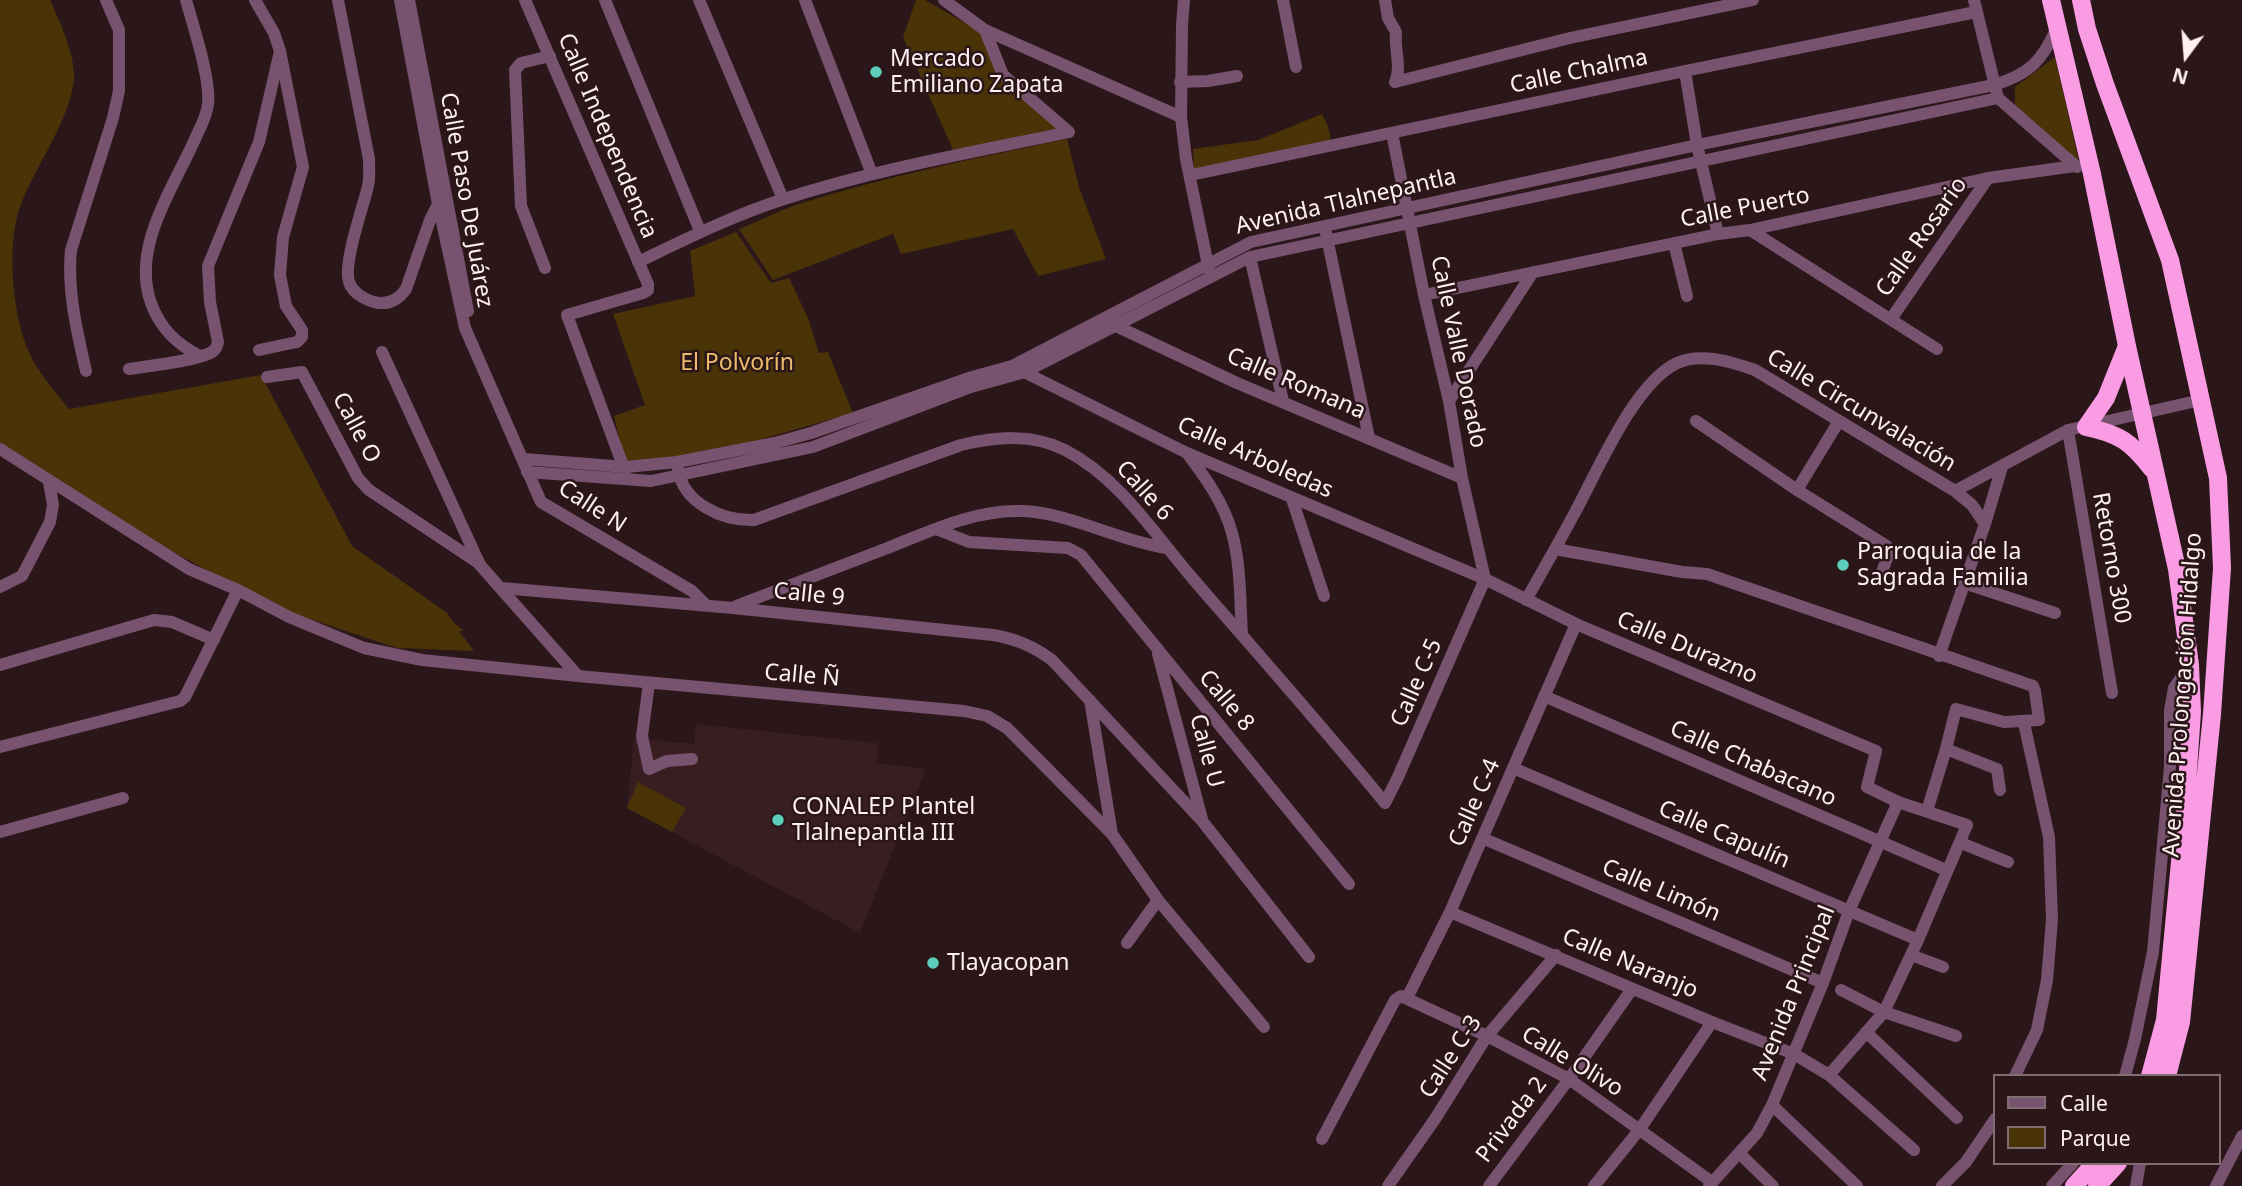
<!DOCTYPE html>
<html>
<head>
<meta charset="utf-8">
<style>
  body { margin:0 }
  #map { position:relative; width:2242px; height:1186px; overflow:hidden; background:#2b171a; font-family:"Noto Sans",sans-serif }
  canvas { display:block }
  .legend { position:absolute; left:1993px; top:1074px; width:228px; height:91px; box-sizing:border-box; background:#2b171a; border:2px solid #806e70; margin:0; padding:9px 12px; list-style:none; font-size:21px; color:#fff0f1 }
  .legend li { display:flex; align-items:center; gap:14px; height:35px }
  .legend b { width:35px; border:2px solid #806e70 }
  .north { position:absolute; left:2151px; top:21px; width:70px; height:70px; -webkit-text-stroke:5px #2b171a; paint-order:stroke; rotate:196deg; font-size:19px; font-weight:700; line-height:28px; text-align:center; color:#fff0f1 }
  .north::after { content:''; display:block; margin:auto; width:24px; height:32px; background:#fff0f1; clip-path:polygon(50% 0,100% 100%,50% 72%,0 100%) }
</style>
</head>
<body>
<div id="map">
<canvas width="2242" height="1186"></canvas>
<ul class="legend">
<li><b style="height:9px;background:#78536f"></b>Calle</li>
<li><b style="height:19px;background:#493307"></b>Parque</li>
</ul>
<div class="north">N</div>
</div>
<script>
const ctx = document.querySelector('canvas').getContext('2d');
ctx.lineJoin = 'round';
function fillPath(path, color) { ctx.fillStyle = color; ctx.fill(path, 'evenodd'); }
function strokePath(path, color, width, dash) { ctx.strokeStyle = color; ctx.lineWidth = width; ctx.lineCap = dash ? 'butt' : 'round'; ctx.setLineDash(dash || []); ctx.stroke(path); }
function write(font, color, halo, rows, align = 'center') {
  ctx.font = font + ' "Noto Sans",sans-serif'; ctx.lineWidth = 5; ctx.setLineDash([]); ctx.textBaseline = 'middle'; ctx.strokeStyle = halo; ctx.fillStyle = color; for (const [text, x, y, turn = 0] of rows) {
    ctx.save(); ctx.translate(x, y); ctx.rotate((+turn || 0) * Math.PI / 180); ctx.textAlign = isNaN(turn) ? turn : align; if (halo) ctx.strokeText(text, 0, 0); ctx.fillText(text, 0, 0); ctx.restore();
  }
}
fillPath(new Path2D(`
  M 696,724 L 877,743 L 877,763 L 926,769 L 860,933 L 627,808 L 634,738 L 694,744 Z`), '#381d21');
fillPath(new Path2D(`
  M 0,0 L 50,0 C 60,22 79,63 73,87 C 65,127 36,166 21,204 C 6,241 12,316 29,352 C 38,373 55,391 69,409 L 261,375 L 352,546 L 447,613 L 453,622 L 464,631 L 459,631 L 474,651 L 397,648 L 274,607 L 159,544 L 0,444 Z
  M 916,0 L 925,0 L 981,32 L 1002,78 L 1061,131 L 954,152 L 903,37 Z
  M 2055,57 L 2079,162 L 2015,105 L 2015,87 Z
  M 1322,114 L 1328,126 L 1332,146 L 1194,170 L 1193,149 L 1258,140 Z
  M 1067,139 L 1079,187 L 1106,259 L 1038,276 L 1013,229 L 901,254 L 893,234 L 773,280 L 739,229 C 759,221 778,211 799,204 C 886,176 977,158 1067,139 Z
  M 736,232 L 771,283 L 789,278 L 808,318 L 819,353 L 828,352 L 853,413 L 720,451 L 626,467 L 614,416 L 645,405 L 613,314 L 695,296 L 690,251 Z
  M 638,782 L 686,808 L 672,832 L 627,808 Z`), '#493307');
strokePath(new Path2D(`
  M 186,0 C 193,25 211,80 208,104 C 207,116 200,128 195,139 C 173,189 131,247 151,303 C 160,328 176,344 200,356
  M 255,0 L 274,33 L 280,51 L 303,167 L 283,237 L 280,275 L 286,306 L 302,330 L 302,337 L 297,342 L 259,350
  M 338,0 L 369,159 C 369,168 370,178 368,186 C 363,208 343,262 349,282 C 353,294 367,301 379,303 C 391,304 399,299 406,289 L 430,220 L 438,204
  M 400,0 L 438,204 L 465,328 L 541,502 L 692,591 L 706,605
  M 409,0 L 468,311
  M 525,0 L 648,284 L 648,290 L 643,293 L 567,315 L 625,471
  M 605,0 L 700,231
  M 699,0 L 783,199
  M 805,0 L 872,174
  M 944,0 L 985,30 L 1181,117
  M 1184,0 L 1182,25 L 1181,117 L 1186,159 L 1209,270
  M 1283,0 L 1296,67
  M 1385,0 L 1388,18 L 1396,32 C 1394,49 1402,67 1395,82
  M 1974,0 L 1998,98 L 2077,167
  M 985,30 L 1003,75 L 1069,132
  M 1685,71 L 1697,145 L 1718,234
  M 1180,82 L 1208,81 L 1237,76
  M 1395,82 L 1570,38 L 1753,0
  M 1392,133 L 1424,295 L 1449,401 L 1462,478 L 1485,579
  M 1191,175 L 1685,71 L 1976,12
  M 1750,230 L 1937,349
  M 1326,233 L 1369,438
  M 1674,243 L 1687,296
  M 1250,257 L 1283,401
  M 638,262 C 686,239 734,215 784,199 C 877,169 974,152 1069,132
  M 545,268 L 521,206 L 515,70 L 521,63 L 550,56
  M 1424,295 L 1718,234 L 1750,230 L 1988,178 L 2075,166
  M 1891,319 L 1988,178
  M 1116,326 L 1237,383 L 1462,478
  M 382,352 L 480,565 L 578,676
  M 129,369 C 148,366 197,361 212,352 C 217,349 217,346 218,342 L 210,302 L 208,266 L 259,142 L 280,51
  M 1020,370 L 1187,453 L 1485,579 L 1576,624 L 1876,751 L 1867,787 L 1898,802 L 1967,825 L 1918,940 L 1884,1012 L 1829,1075
  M 86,371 C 77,332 67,290 71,250 L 113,118 L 119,91 L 119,30 L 106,0
  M 267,377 L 302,372 L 358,478 L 369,490 L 480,564
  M 1449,401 L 1533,272
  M 1696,421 L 1797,490 L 1887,546 L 1889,553 L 1880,577
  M 2068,430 L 2112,693
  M 0,449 L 189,569 L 238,590 L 289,617 L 364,648 L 422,660 L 578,676 L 964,711 L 987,716 L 1007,728 L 1112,834 L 1158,900 L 1264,1027
  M 1187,453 C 1205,477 1224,503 1232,533 C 1241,565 1240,602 1242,635
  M 524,459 L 626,467 L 677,462 L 775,443 L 811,433 L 972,377 L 1012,366 L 1251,242 L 1697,145 L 1994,85 C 2030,74 2043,60 2057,27
  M 678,469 C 683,503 722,521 754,520 L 961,445 C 995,437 1032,433 1065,450 C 1121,479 1154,534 1194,580 C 1258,654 1323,727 1385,803 L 1398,777 L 1485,579
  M 527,472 L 651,481 L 813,447 L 971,387 L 1025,372 L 1250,257 L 1998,98
  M 1797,490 L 1839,421
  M 1955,491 L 2068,430 L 2201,400
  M 1292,499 L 1324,596
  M 936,529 L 969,542 L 1068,548 L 1081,555 L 1349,884
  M 1555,549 L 1682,572 L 1707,574 L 2033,686 L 2035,691 L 2039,720 L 2004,722 L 1956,709 L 1946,749 L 1927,811
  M 1964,583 L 2055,613
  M 0,587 L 22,576 L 50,522 L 53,505 L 49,482
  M 502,588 L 733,608 L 993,635 C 1016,639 1033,646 1052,660 L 1203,822 L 1309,957
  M 1526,600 C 1542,572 1558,544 1573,516 C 1597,473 1633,384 1677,363 C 1701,352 1732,362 1755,370 L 1955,491 L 1972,505 L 1985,524
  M 736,606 C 786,587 835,568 885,549 C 928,532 975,509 1022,511 C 1067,512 1119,541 1166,548
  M 1158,654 L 1202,819
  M 1939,656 L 1985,524 L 2002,467
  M 0,665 L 154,620 L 172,622 L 214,640
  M 649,683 L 642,736 L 649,769 L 667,761 L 692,759
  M 1544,696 L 1946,870
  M 1090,700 L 1112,834
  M 0,747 L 180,701 L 185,697 L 238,590
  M 1946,749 L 1997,769 L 2000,790
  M 1513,768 L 1918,940
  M 0,832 L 123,798
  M 1482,838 L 1823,983
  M 1961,843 L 2008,862
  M 1450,912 L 1712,1022 L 1794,1054 L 1829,1075 L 1914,1150
  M 1127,943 L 1158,900
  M 1911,955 L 1943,967
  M 1841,990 L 1884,1012 L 1956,1036
  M 1407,998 L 1450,912 L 1576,624
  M 1866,1032 L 1957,1118
  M 2015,1076 L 2037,1030 L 2047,980 L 2052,920 L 2049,837 L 2024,723
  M 2125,1076 L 2135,1039 L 2153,952 L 2170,767 L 2170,710 L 2174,688 L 2190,665
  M 1772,1105 L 1857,1186
  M 1322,1139 L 1395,1000 L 1401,996 L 1487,1036 L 1569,1079 L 1712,1182
  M 1739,1153 L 1773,1186
  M 1388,1186 L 1435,1119 L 1487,1036 L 1556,955
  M 1489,1186 L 1569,1079 L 1632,989
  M 1594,1186 L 1640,1129 L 1712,1022
  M 1709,1186 L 1757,1133 L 1772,1105 L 1823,983 L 1849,911 L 1898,802
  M 1942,1186 L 1966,1162 L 1995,1119
  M 2052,1186 L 2073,1163
  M 2136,1186 L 2140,1163
  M 2216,1186 L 2242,1136`), '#78536f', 12);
strokePath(new Path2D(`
  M 2051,0 L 2092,174 L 2127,346 L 2177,569 L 2190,665 L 2192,712 L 2186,799 L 2165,1020 L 2150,1076
  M 2081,0 L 2087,29 L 2105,84 L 2170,260 L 2218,478 L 2222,568 L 2212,714 L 2181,1022 L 2167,1076
  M 2127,346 L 2106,398 L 2086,427 C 2120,434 2131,442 2152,469
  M 2074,1186 L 2095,1163
  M 2097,1186 L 2118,1163`), '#fa9ce4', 18);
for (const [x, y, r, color] of [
  [876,72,7,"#5bcebc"],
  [1843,565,7,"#5bcebc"],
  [778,820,7,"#5bcebc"],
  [933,963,7,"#5bcebc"]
]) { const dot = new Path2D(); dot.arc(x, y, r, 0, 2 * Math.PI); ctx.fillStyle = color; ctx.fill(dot); strokePath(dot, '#2b171a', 2.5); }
write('23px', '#fff0f1', '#2b171a', [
  ["Mercado",890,59],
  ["Emiliano Zapata",890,85],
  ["Parroquia de la",1857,552],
  ["Sagrada Familia",1857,578],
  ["CONALEP Plantel",792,807],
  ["Tlalnepantla III",792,833],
  ["Tlayacopan",947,963]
], 'left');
write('23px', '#fff0f1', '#2b171a', [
  ["Calle Chalma",1579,72,-12],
  ["Calle Independencia",607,136,67],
  ["Calle Paso De Juárez",466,200,80],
  ["Avenida Tlalnepantla",1346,202,-13],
  ["Calle Puerto",1745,208,-11],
  ["Calle Rosario",1922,237,-55],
  ["Calle Valle Dorado",1458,352,78],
  ["Calle Romana",1296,384,23],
  ["Calle Circunvalación",1861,411,31],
  ["Calle O",356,428,62],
  ["Calle Arboledas",1255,458,24],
  ["Calle 6",1144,491,48],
  ["Calle N",592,507,33],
  ["Retorno 300",2111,558,80],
  ["Calle 9",809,595,6],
  ["Calle Durazno",1687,648,23],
  ["Calle Ñ",802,676,5],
  ["Calle C-5",1417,683,-66],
  ["Avenida Prolongación Hidalgo",2183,695,-86],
  ["Calle 8",1226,701,50],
  ["Calle U",1206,751,75],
  ["Calle Chabacano",1753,764,24],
  ["Calle C-4",1475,803,-66],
  ["Calle Capulín",1724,835,23],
  ["Calle Limón",1661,891,23],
  ["Calle Naranjo",1630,964,23],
  ["Avenida Principal",1794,993,-68],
  ["Calle C-3",1451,1057,-57],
  ["Calle Olivo",1572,1062,31],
  ["Privada 2",1512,1120,-53]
]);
write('23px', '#ecbc6b', '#2b171a', [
  ["El Polvorín",737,363]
]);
</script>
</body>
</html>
